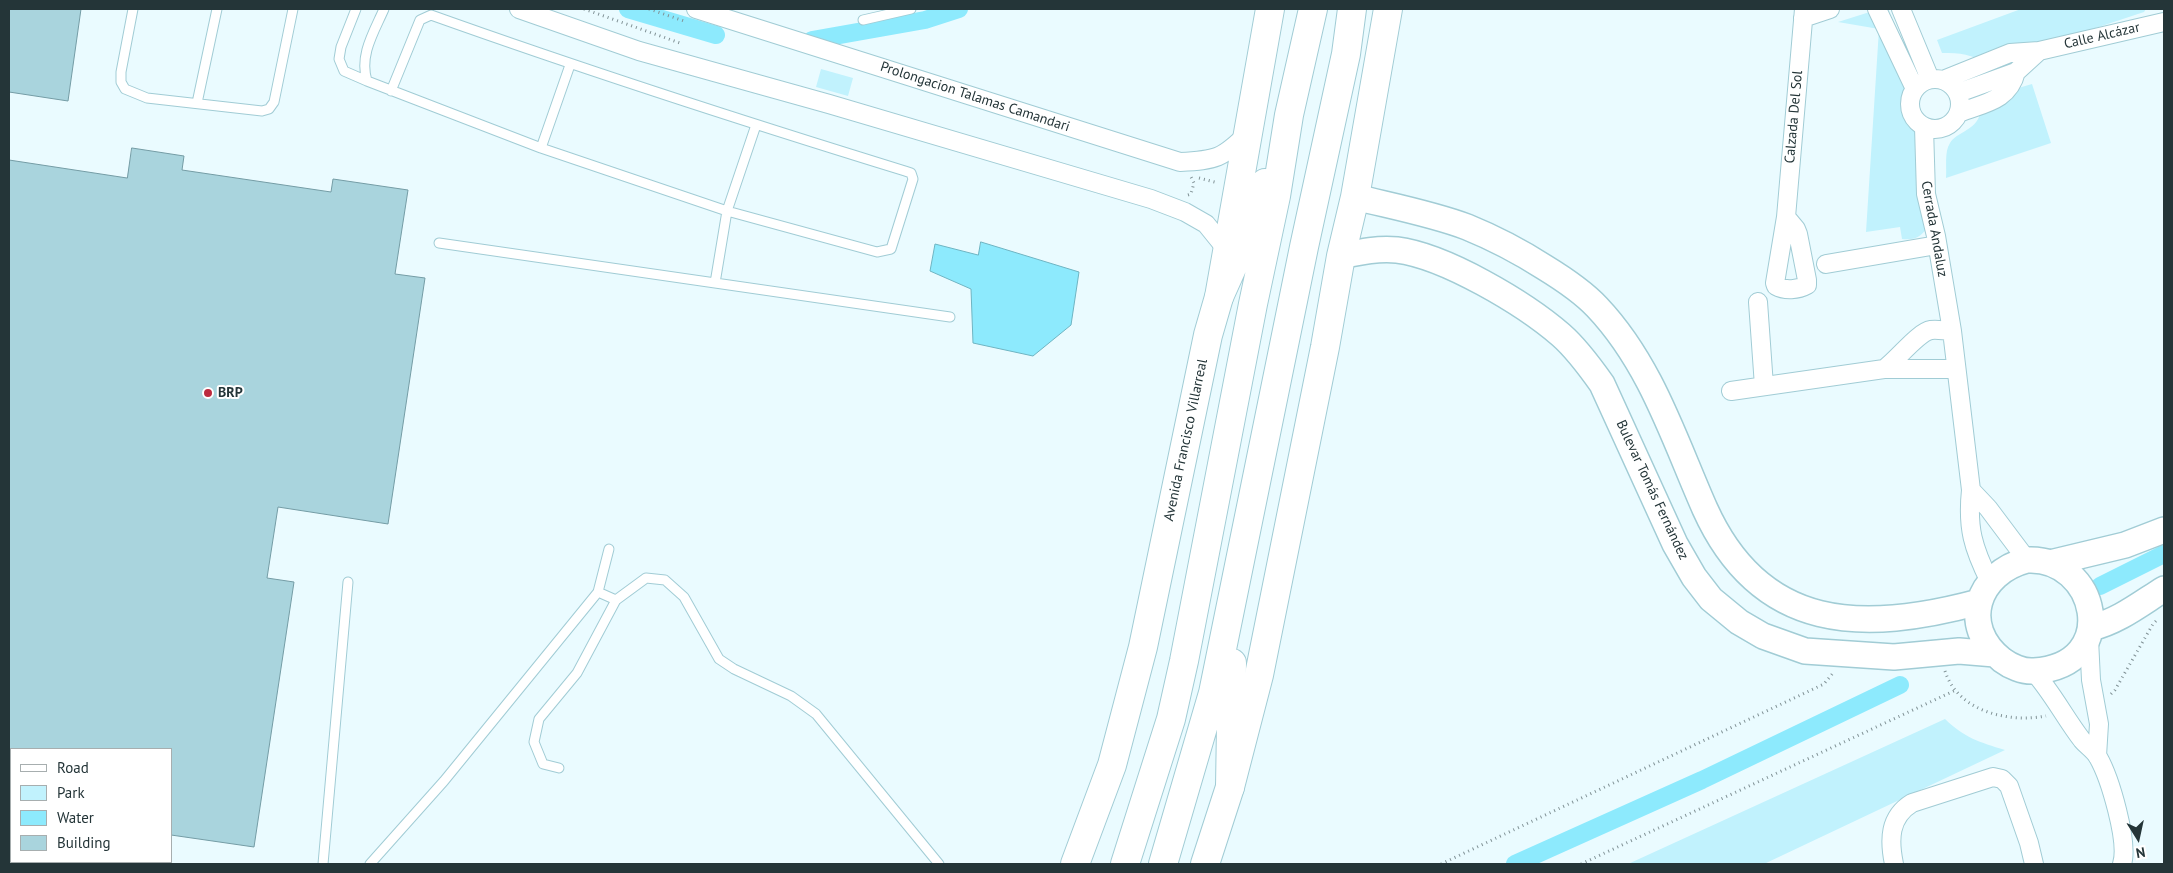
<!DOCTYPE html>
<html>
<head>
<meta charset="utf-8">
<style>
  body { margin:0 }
  #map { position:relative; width:2173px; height:873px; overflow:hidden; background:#eafbff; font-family:"PT Sans",sans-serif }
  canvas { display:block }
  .frame { position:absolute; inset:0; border:10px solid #243538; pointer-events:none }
  .legend { position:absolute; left:10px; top:748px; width:162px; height:115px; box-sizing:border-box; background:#fff; border:1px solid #a7aeaf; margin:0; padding:6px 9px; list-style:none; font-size:15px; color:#243538 }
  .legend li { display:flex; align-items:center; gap:10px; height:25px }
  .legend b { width:25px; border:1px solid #a7aeaf }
  .north { position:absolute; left:2113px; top:813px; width:50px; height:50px; -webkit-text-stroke:4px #fff; paint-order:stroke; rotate:170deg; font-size:14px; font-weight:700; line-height:20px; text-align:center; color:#243538 }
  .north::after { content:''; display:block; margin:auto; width:18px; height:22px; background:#243538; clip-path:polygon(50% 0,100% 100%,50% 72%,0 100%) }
</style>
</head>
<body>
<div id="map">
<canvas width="2173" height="873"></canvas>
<div class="frame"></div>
<ul class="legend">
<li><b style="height:6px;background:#fff"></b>Road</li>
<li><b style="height:14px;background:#c1f2fd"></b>Park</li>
<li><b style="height:14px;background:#8deafd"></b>Water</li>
<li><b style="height:14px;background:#a9d4dd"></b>Building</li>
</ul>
<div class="north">N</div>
</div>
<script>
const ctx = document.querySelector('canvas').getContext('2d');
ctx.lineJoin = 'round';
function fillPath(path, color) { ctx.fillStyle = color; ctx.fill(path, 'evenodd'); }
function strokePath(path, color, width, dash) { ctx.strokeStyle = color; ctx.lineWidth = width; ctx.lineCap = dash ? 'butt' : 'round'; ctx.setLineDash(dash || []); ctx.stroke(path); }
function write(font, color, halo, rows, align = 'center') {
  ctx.font = font + ' "PT Sans",sans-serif'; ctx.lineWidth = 4; ctx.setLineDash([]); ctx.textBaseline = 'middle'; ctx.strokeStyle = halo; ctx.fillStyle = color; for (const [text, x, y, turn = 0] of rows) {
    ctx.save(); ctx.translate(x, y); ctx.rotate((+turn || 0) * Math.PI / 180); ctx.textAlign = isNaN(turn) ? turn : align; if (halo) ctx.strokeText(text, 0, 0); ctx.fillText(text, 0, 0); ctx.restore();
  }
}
fillPath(new Path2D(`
  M 2021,9 L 2146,9 L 2144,12 L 1987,64 C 1972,54 1960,53 1942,53 L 1937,40 Z
  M 1876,10 L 1910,88 L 1909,112 L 1919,133 L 1916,163 L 1918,202 L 1927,228 C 1920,238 1914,240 1902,239 L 1900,227 L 1866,232 L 1879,29 L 1838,22 Z
  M 821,69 L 853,78 L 848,96 L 816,87 Z
  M 2032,84 L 2051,143 L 1946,178 C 1947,168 1944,152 1950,143 C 1957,132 1973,131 1979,117 C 1981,110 1980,104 1984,98 Z
  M 1945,719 C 1965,738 1979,742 2005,750 L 1764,864 L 1628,864 Z`), '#c1f2fd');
const water = new Path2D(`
  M 981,242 L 1079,272 L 1071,325 L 1033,356 L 973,343 L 971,289 L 930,271 L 935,244 L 978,255 Z`);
fillPath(water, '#8deafd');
strokePath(water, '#6eb4c2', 1);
strokePath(new Path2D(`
  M 628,9 L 716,35
  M 812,40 L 925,20 L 959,9
  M 2100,586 L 2164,554
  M 1515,864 L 1702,780 L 1900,685`), '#8deafd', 18);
const building = new Path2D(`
  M 9,9 L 81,9 L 68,101 L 9,92 Z
  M 132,148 L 184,156 L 182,170 L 331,192 L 333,179 L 408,190 L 395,274 L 425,278 L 388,524 L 278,507 L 267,578 L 294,582 L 254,847 L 171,835 L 171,749 L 9,749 L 9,160 L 127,178 Z`);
fillPath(building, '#a9d4dd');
strokePath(building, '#749ca5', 1);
const service = new Path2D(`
  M 133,9 L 121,72 L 121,82 L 125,89 L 147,98 L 262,111 L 269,109 L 274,102 L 293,9
  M 356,9 L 341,47 L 339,59 L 344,71 L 367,81 C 359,55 374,32 384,9
  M 863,20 L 911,9
  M 367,81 L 541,148 L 727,211 L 877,252 L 891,249 L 913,179 L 911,173 L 905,171 C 746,122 588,71 431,15 L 420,20 L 391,91
  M 197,103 L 217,9
  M 541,148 L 570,65
  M 439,243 L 950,317
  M 715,283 L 727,211 L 756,125
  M 598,592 L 616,600
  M 559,768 L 543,764 L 534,742 L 539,719 L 577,673 L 616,600 L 646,578 L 665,580 L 684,597 L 719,659 L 734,669 L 791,696 L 816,714 L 939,864
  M 323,864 L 348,582
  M 370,864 L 444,781 L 598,592 L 609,549`);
const minor = new Path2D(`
  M 519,9 L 639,51 L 829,104 L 1151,199 L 1185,212 L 1206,224 L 1227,250
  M 696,9 L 1180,162 C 1216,160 1222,159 1248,133
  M 1877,9 L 1915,89
  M 1901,9 L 1930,79
  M 1803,18 L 1830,9
  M1910 104a25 25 0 1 1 50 0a25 25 0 1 1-50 0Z
  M 1943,80 L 2010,53 L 2039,51 L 2164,22
  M 1958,93 L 2016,72 L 2039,51
  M 1959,113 C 1984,103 2009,101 2016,72
  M 1924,127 L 1926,194 L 1936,236 L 1952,331 L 1971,490 C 1967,528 1973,548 1990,582
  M 1786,217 L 1796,229 L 1798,234 L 1807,280 L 1807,285 C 1798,290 1785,291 1776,286 L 1775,283 L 1786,217 L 1804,9
  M 1826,264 L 1937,245
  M 1758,302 L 1764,386
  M 1884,369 L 1956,369
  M 1731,391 L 1884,369 C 1897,360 1918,332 1931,330 C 1938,329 1945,331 1952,331
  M 1971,490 L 1988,508 L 2027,560
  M 2089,639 L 2091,680 L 2099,724 L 2097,756
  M 2033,671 C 2052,692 2065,718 2082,740 C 2087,746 2094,750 2098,757 C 2110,778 2129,842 2122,864
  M 1894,864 C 1889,840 1889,817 1912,803 L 1993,777 L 2002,779 L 2009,786 L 2029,843 L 2034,864`);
const secondary = new Path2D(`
  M 1355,197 C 1391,206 1433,214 1467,227 C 1494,238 1519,251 1544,267 C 1562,278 1582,291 1597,307 C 1651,364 1674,439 1705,509 C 1761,633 1864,633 1979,602
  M 1341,256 C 1360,252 1378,248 1397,250 C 1445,256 1524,303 1561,335 C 1577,349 1590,367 1602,384 L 1675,544 L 1694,577 L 1711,599 L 1739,622 L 1763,636 L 1805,651 L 1894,657 L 1959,651 L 1995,654
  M 2027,560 C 2097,556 2123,665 2034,671 C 2023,672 2010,666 2002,660 C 1959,626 1977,573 2027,560 Z
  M 2050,563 L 2125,545 L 2164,530
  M 2091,628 C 2119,621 2140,604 2164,589`);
const primary = new Path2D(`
  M 1075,864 L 1112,765 L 1143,647 L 1208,335 L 1219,297 L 1270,9
  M 1205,864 L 1230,787 L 1259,675 L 1325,347 L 1341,256 L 1355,197 L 1388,9`);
const trunk = new Path2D(`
  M 1219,297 L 1244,241 L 1265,183
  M 1230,787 L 1232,663
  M 1125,864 L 1171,719 L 1184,661 L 1253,304 L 1276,196 L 1289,115 L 1313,9
  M 1163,864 L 1213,693 L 1304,247 L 1346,54 L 1352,9`);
strokePath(service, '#a1ccd5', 11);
strokePath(minor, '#a1ccd5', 20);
strokePath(secondary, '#a1ccd5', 28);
strokePath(primary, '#a1ccd5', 30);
strokePath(trunk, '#a1ccd5', 30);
strokePath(new Path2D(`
  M 584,9 L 680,43
  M 649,9 L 684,21
  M 1199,178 L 1218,183
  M 1188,195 L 1191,194 L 1194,183 L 1191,177
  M 1945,671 C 1958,712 2009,723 2046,716
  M 2111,694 L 2115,690 L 2153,624 L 2158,619
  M 1441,864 L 1824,684 L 1833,673
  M 1581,864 L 1956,690`), '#819296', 3, [1, 4]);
strokePath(service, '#fff', 9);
strokePath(minor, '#fff', 18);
strokePath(secondary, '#fff', 25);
strokePath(primary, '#fff', 28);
strokePath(trunk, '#fff', 28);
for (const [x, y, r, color] of [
  [208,393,5,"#bc2b3f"]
]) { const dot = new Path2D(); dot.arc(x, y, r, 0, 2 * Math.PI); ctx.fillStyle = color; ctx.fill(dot); strokePath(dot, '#fff', 2); }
write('14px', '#243538', '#fff', [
  ["Calle Alcázar",2102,36,-13],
  ["Prolongacion Talamas Camandari",975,97,18],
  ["Calzada Del Sol",1794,117,-85],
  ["Cerrada Andaluz",1934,229,80],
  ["Avenida Francisco Villarreal",1186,440,-78],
  ["Bulevar Tomás Fernández",1652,490,65]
]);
write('bold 14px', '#243538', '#fff', [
  ["BRP",218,393]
], 'left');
</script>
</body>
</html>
